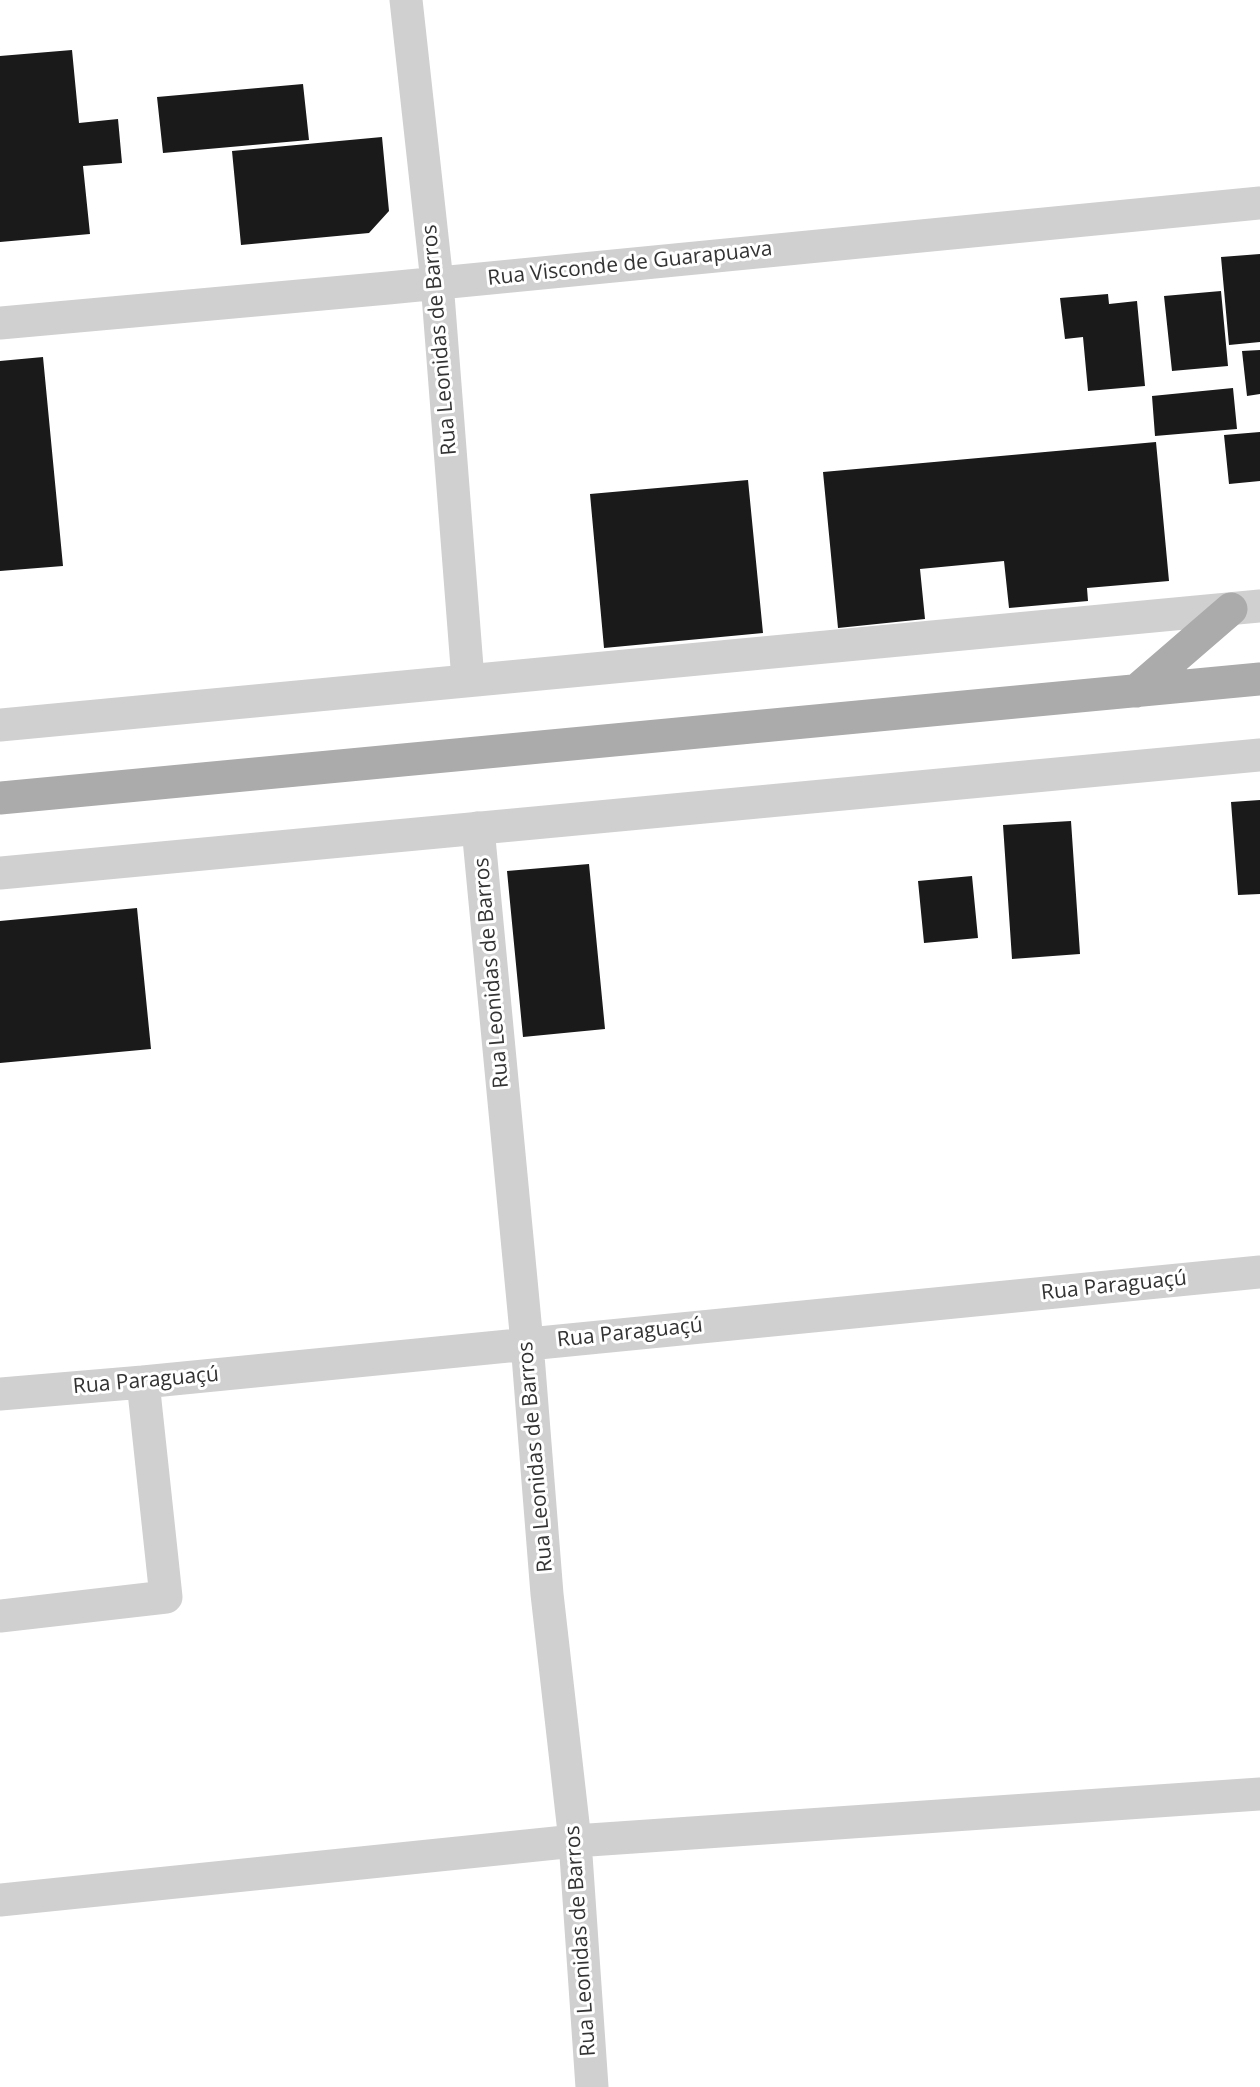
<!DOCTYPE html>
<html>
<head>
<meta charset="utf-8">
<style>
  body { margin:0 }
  canvas { display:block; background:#fff }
</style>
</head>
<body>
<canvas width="1260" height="2087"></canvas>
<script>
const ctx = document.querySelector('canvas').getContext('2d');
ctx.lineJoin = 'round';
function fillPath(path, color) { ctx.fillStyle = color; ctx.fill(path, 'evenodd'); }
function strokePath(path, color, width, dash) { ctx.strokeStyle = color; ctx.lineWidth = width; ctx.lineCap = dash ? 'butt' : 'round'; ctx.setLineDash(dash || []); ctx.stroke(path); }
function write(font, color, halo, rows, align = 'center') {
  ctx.font = font + ' "Open Sans",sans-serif'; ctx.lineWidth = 6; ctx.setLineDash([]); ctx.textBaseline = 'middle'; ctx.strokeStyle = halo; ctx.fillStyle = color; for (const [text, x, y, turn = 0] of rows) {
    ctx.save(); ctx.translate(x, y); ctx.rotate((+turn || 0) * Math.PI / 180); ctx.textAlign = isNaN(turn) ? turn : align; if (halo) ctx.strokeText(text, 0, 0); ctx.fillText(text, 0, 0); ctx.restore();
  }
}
fillPath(new Path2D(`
  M 72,50 L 79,123 L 118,119 L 122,163 L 83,166 L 90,234 L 0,242 L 0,56 Z
  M 303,84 L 309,140 L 163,153 L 157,97 Z
  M 382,137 L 389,211 L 369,233 L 241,245 L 232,151 Z
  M 1260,254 L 1260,342 L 1229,345 L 1221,257 Z
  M 1221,291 L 1228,366 L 1172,371 L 1164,296 Z
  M 1108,294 L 1109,304 L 1137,301 L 1145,386 L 1088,391 L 1083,337 L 1065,339 L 1060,298 Z
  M 1260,350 L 1260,394 L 1247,396 L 1242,351 Z
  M 43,357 L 63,566 L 0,571 L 0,361 Z
  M 1233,388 L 1237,429 L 1155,436 L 1152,396 Z
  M 1260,432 L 1260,481 L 1229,484 L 1224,435 Z
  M 1156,442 L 1169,581 L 1087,588 L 1088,601 L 1009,608 L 1004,561 L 920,569 L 925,619 L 838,628 L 823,472 Z
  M 748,480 L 763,633 L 604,648 L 590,494 Z
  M 1260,800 L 1260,894 L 1238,895 L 1231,802 Z
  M 1071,821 L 1080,954 L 1012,959 L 1003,825 Z
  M 589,864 L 605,1029 L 523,1037 L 507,871 Z
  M 972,876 L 978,938 L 924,943 L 918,881 Z
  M 137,908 L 151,1049 L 0,1063 L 0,921 Z`), '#1a1a1a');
strokePath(new Path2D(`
  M 406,0 L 437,282 L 468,680
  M 0,323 L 388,288 L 1260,203
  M 478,828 L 527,1343 L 547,1594 L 575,1841 L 592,2087
  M 0,1394 L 143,1382 L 1260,1272
  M 0,1616 L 166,1597 L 143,1382
  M 0,1900 L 575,1841 L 1260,1794`), '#d0d0d0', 33);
strokePath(new Path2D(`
  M 0,725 L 1260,606
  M 0,873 L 1260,755`), '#d0d0d0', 33);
strokePath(new Path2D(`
  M 1136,691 L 1231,609
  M 0,798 L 1260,679`), '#ababab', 33);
write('21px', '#333', '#fff', [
  ["Rua Visconde de Guarapuava",630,264,-6],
  ["Rua Leonidas de Barros",440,340,-95],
  ["Rua Leonidas de Barros",492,973,-95],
  ["Rua Paraguaçú",1114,1286,-6],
  ["Rua Paraguaçú",630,1333,-6],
  ["Rua Paraguaçú",146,1381,-5],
  ["Rua Leonidas de Barros",536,1457,-95],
  ["Rua Leonidas de Barros",581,1941,-94]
]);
</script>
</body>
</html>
